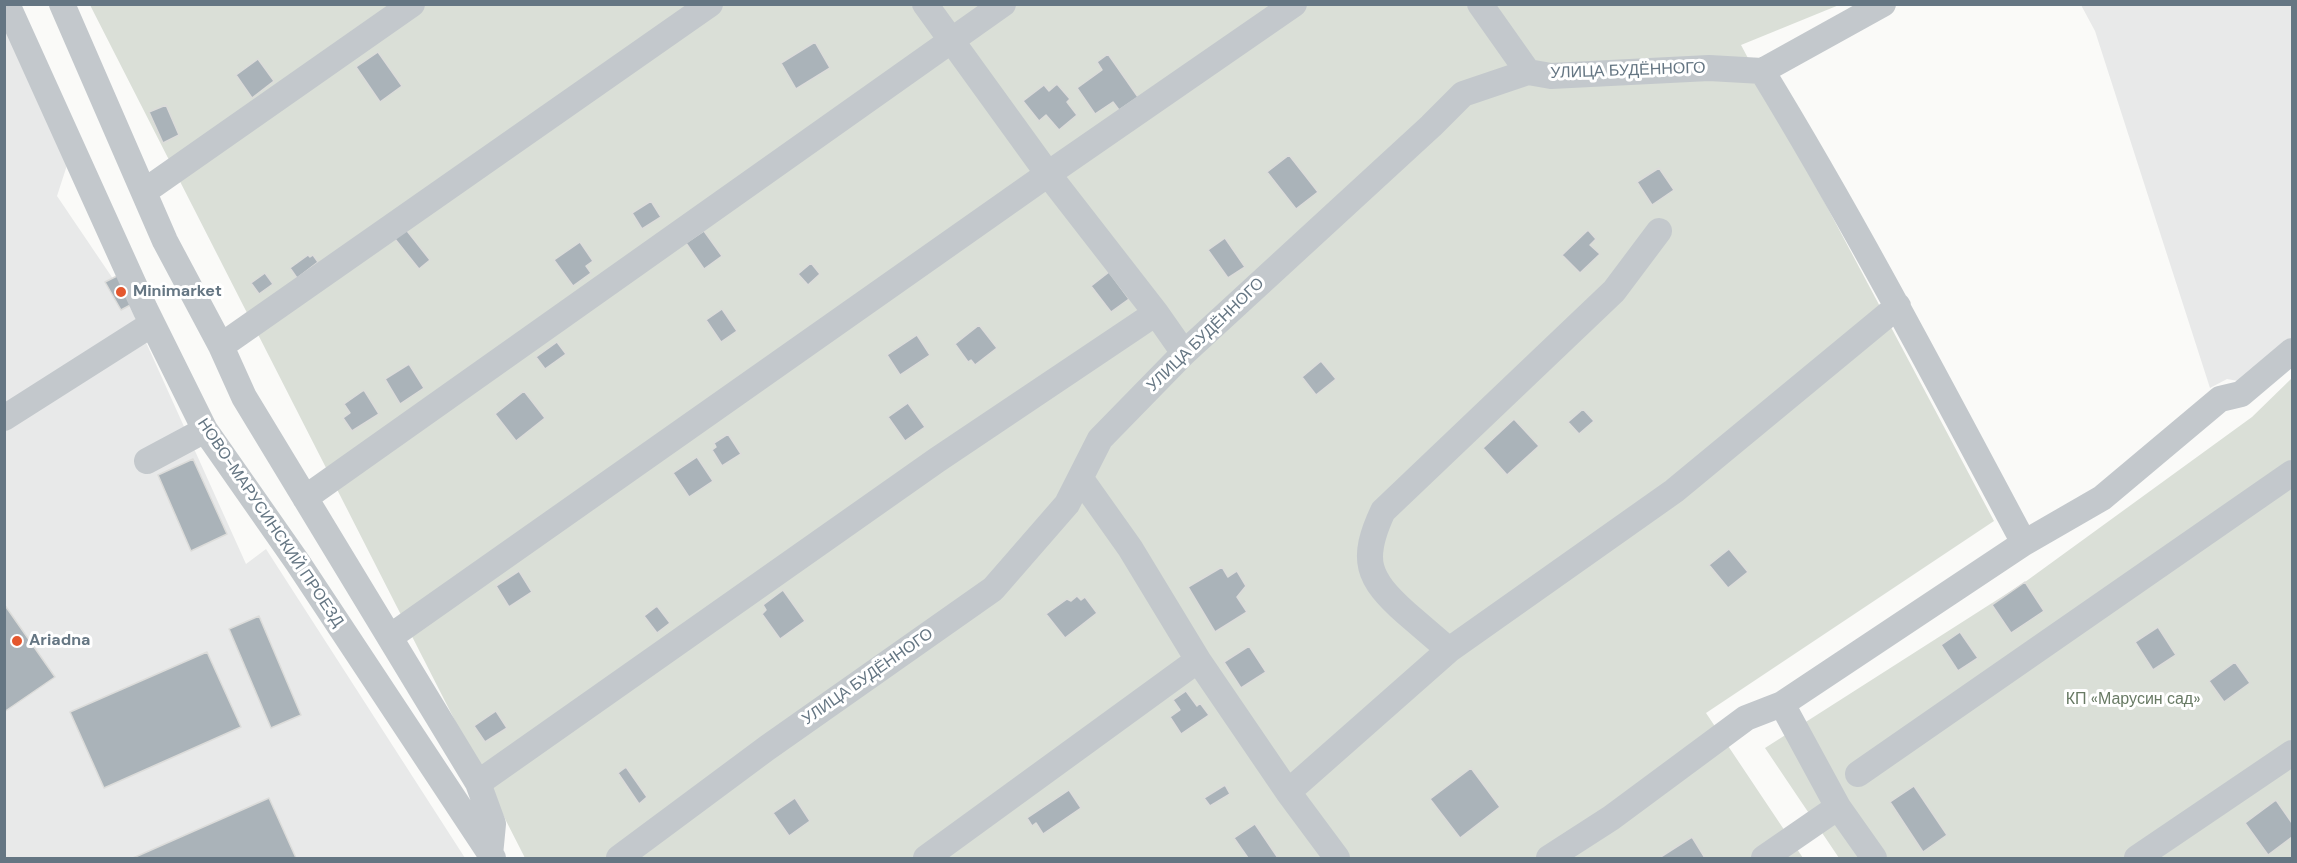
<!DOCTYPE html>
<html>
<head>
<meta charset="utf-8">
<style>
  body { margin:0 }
  #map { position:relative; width:2297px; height:863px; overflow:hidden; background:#fafaf8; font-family:"DM Sans",sans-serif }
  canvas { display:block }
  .frame { position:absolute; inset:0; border:6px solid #657683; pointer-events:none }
</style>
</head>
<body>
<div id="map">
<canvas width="2297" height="863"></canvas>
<div class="frame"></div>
</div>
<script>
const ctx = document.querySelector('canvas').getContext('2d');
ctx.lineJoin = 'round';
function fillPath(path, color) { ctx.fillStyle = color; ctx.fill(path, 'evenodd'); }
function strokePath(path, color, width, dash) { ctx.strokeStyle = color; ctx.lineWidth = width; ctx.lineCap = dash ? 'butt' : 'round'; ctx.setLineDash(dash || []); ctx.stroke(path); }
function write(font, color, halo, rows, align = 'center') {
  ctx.font = font + ' "DM Sans",sans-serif'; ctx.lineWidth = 6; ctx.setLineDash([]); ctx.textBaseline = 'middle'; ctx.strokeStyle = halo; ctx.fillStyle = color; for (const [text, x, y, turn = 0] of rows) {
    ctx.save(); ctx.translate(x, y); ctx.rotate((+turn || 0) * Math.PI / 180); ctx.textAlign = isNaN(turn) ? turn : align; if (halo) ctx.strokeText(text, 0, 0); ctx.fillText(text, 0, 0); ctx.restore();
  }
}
fillPath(new Path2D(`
  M 2081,5 L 2292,5 L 2292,344 L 2244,382 L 2227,379 L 2210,388 L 2095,31 Z
  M 4,17 L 69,159 L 57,196 L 126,298 L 246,564 L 266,549 L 465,858 L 5,858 Z`), '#e8e9e9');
fillPath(new Path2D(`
  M 90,5 L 1839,5 L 1741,45 L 1994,521 L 1706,713 L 1803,858 L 525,858 Z
  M 2292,378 L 2292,858 L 1839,858 L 1765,748 L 2025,582 L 2252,417 Z`), '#dadfd7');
const building = new Path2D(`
  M 815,42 L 830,68 L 796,89 L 781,63 Z
  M 378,52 L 402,86 L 380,102 L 356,67 Z
  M 1108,54 L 1138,97 L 1119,110 L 1113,102 L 1095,114 L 1077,88 L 1102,70 L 1097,62 Z
  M 258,59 L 274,81 L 252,98 L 236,75 Z
  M 1057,84 L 1070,99 L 1067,102 L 1077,115 L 1059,130 L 1046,115 L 1039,121 L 1023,101 L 1044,85 L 1049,91 Z
  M 166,105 L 179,135 L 163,143 L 149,112 Z
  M 1289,155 L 1318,192 L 1296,209 L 1267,172 Z
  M 1659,168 L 1674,190 L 1652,205 L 1637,182 Z
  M 651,201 L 661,217 L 642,229 L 632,213 Z
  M 404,227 L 430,260 L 419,269 L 395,239 Z
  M 1588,230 L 1596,239 L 1590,245 L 1600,254 L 1580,273 L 1562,255 Z
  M 704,231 L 722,256 L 704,269 L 686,243 Z
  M 1225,238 L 1245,267 L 1228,278 L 1208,250 Z
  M 580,242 L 593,261 L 586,266 L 591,273 L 573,286 L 554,260 Z
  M 308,255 L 310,257 L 313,255 L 318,262 L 297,278 L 290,268 Z
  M 811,263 L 820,274 L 808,285 L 798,274 Z
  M 1109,272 L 1129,299 L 1111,312 L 1091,286 Z
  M 265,273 L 273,284 L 259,294 L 251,283 Z
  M 121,274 L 136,302 L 121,310 L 105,282 Z
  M 722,309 L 737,331 L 721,342 L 706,320 Z
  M 979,325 L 997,348 L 975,365 L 971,360 L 968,362 L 955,344 Z
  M 917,335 L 930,355 L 900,375 L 887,355 Z
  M 557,342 L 566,354 L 545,369 L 536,357 Z
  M 1321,361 L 1336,379 L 1316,395 L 1302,377 Z
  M 409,364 L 424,388 L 400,404 L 385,379 Z
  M 364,390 L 379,414 L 352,431 L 343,418 L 350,413 L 344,404 Z
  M 524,391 L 545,418 L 516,441 L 495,414 Z
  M 908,403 L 925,427 L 905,441 L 888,417 Z
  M 1583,409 L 1594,421 L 1579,434 L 1568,422 Z
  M 1514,419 L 1539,446 L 1507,475 L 1483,448 Z
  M 728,434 L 741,454 L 722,466 L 712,450 L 716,447 L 714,443 Z
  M 697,457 L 713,481 L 689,497 L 673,473 Z
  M 193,459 L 227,534 L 191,551 L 158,475 Z
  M 1729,549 L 1748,572 L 1728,588 L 1709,565 Z
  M 1222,567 L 1228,577 L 1237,571 L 1246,586 L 1237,597 L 1247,612 L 1215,632 L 1188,587 Z
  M 519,571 L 532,592 L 509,607 L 496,586 Z
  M 2025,582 L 2044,611 L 2011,633 L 1992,605 Z
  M 783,590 L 805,621 L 780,639 L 762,614 L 766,610 L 763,605 Z
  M 1077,596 L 1081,600 L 1085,597 L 1097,613 L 1065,638 L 1046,614 L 1067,599 L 1071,601 Z
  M 4,604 L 55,677 L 4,712 Z
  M 657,606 L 670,623 L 657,633 L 644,616 Z
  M 259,616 L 301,715 L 271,728 L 229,629 Z
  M 2158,627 L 2176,655 L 2153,670 L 2135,642 Z
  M 1960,632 L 1978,658 L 1958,671 L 1941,645 Z
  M 1249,646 L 1266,672 L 1241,688 L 1224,662 Z
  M 207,652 L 241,727 L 104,788 L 70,712 Z
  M 2235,662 L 2250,683 L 2224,702 L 2209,681 Z
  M 1186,691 L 1197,706 L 1200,703 L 1209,715 L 1181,734 L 1170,717 L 1180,710 L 1173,700 Z
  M 496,711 L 507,728 L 485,742 L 474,726 Z
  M 626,767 L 647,797 L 639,804 L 618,773 Z
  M 1471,768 L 1500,807 L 1460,838 L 1430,799 Z
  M 1225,785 L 1230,794 L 1210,806 L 1204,798 Z
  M 1914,786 L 1947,835 L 1923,852 L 1890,802 Z
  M 1069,790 L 1081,808 L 1043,834 L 1036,823 L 1032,826 L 1027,818 Z
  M 269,798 L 296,858 L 133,858 Z
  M 795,798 L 810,821 L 789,836 L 773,813 Z
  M 2276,800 L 2292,823 L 2292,837 L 2268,855 L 2245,823 Z
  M 1255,824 L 1278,858 L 1248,858 L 1234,838 Z
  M 1692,837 L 1705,858 L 1659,858 Z`);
fillPath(building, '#aab3b9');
strokePath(building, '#dcdcda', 1.5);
strokePath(new Path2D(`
  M 7,4 L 145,309 L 205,430 L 298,563 L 493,858
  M 62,4 L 165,241 L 221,346 L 244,397 L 478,783 L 493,824 L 490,855
  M 925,4 L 1048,174 L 1156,313 L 1184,353
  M 1480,4 L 1528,72
  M 1762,71 C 1856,225 1939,384 2024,543
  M 145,191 L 412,4
  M 221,346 L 710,4
  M 4,418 L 152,324
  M 147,461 L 205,430
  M 1081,479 L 1130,548 L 1198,660 L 1288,792 L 1337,858
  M 305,498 L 1003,4
  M 390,637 L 1048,174 L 1294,4
  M 1449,650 C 1435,638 1420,625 1406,613 C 1367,578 1360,560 1383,511 L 1614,291 L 1659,231
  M 1782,704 L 1838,807 L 1874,858
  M 1858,774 L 2292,473
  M 478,783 L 937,460 L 1156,313
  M 1288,792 L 1449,650 L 1674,491 L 1898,306
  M 619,858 L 767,748 L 993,589 L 1067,504 L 1100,439 L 1184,353 L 1431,126 L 1463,94 L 1528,72 L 1551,76 L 1709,68 L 1762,71 L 1883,4
  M 926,858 L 1198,660
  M 1549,858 L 1611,818 L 1746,718 L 1782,704 L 2024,543 L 2102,498 L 2220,399 L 2241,394 L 2292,351
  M 1764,858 L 1838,807
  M 2137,858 L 2292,753`), '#c3c8cc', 26);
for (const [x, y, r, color] of [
  [121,292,6,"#e4572e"],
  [17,641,6,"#e4572e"]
]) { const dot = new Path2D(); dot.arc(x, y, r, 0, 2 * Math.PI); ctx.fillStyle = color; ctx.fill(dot); strokePath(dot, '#fff', 2); }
write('16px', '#657683', '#fff', [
  ["УЛИЦА БУДЁННОГО",1628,71,-2],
  ["УЛИЦА БУДЁННОГО",1206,335,-44],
  ["НОВО-МАРУСИНСКИЙ ПРОЕЗД",270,523,56],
  ["УЛИЦА БУДЁННОГО",868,677,-35]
]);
write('bold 16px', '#657683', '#fff', [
  ["Minimarket",133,292],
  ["Ariadna",29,641]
], 'left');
write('16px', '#687a64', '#fff', [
  ["КП «Марусин сад»",2133,700]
]);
</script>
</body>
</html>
